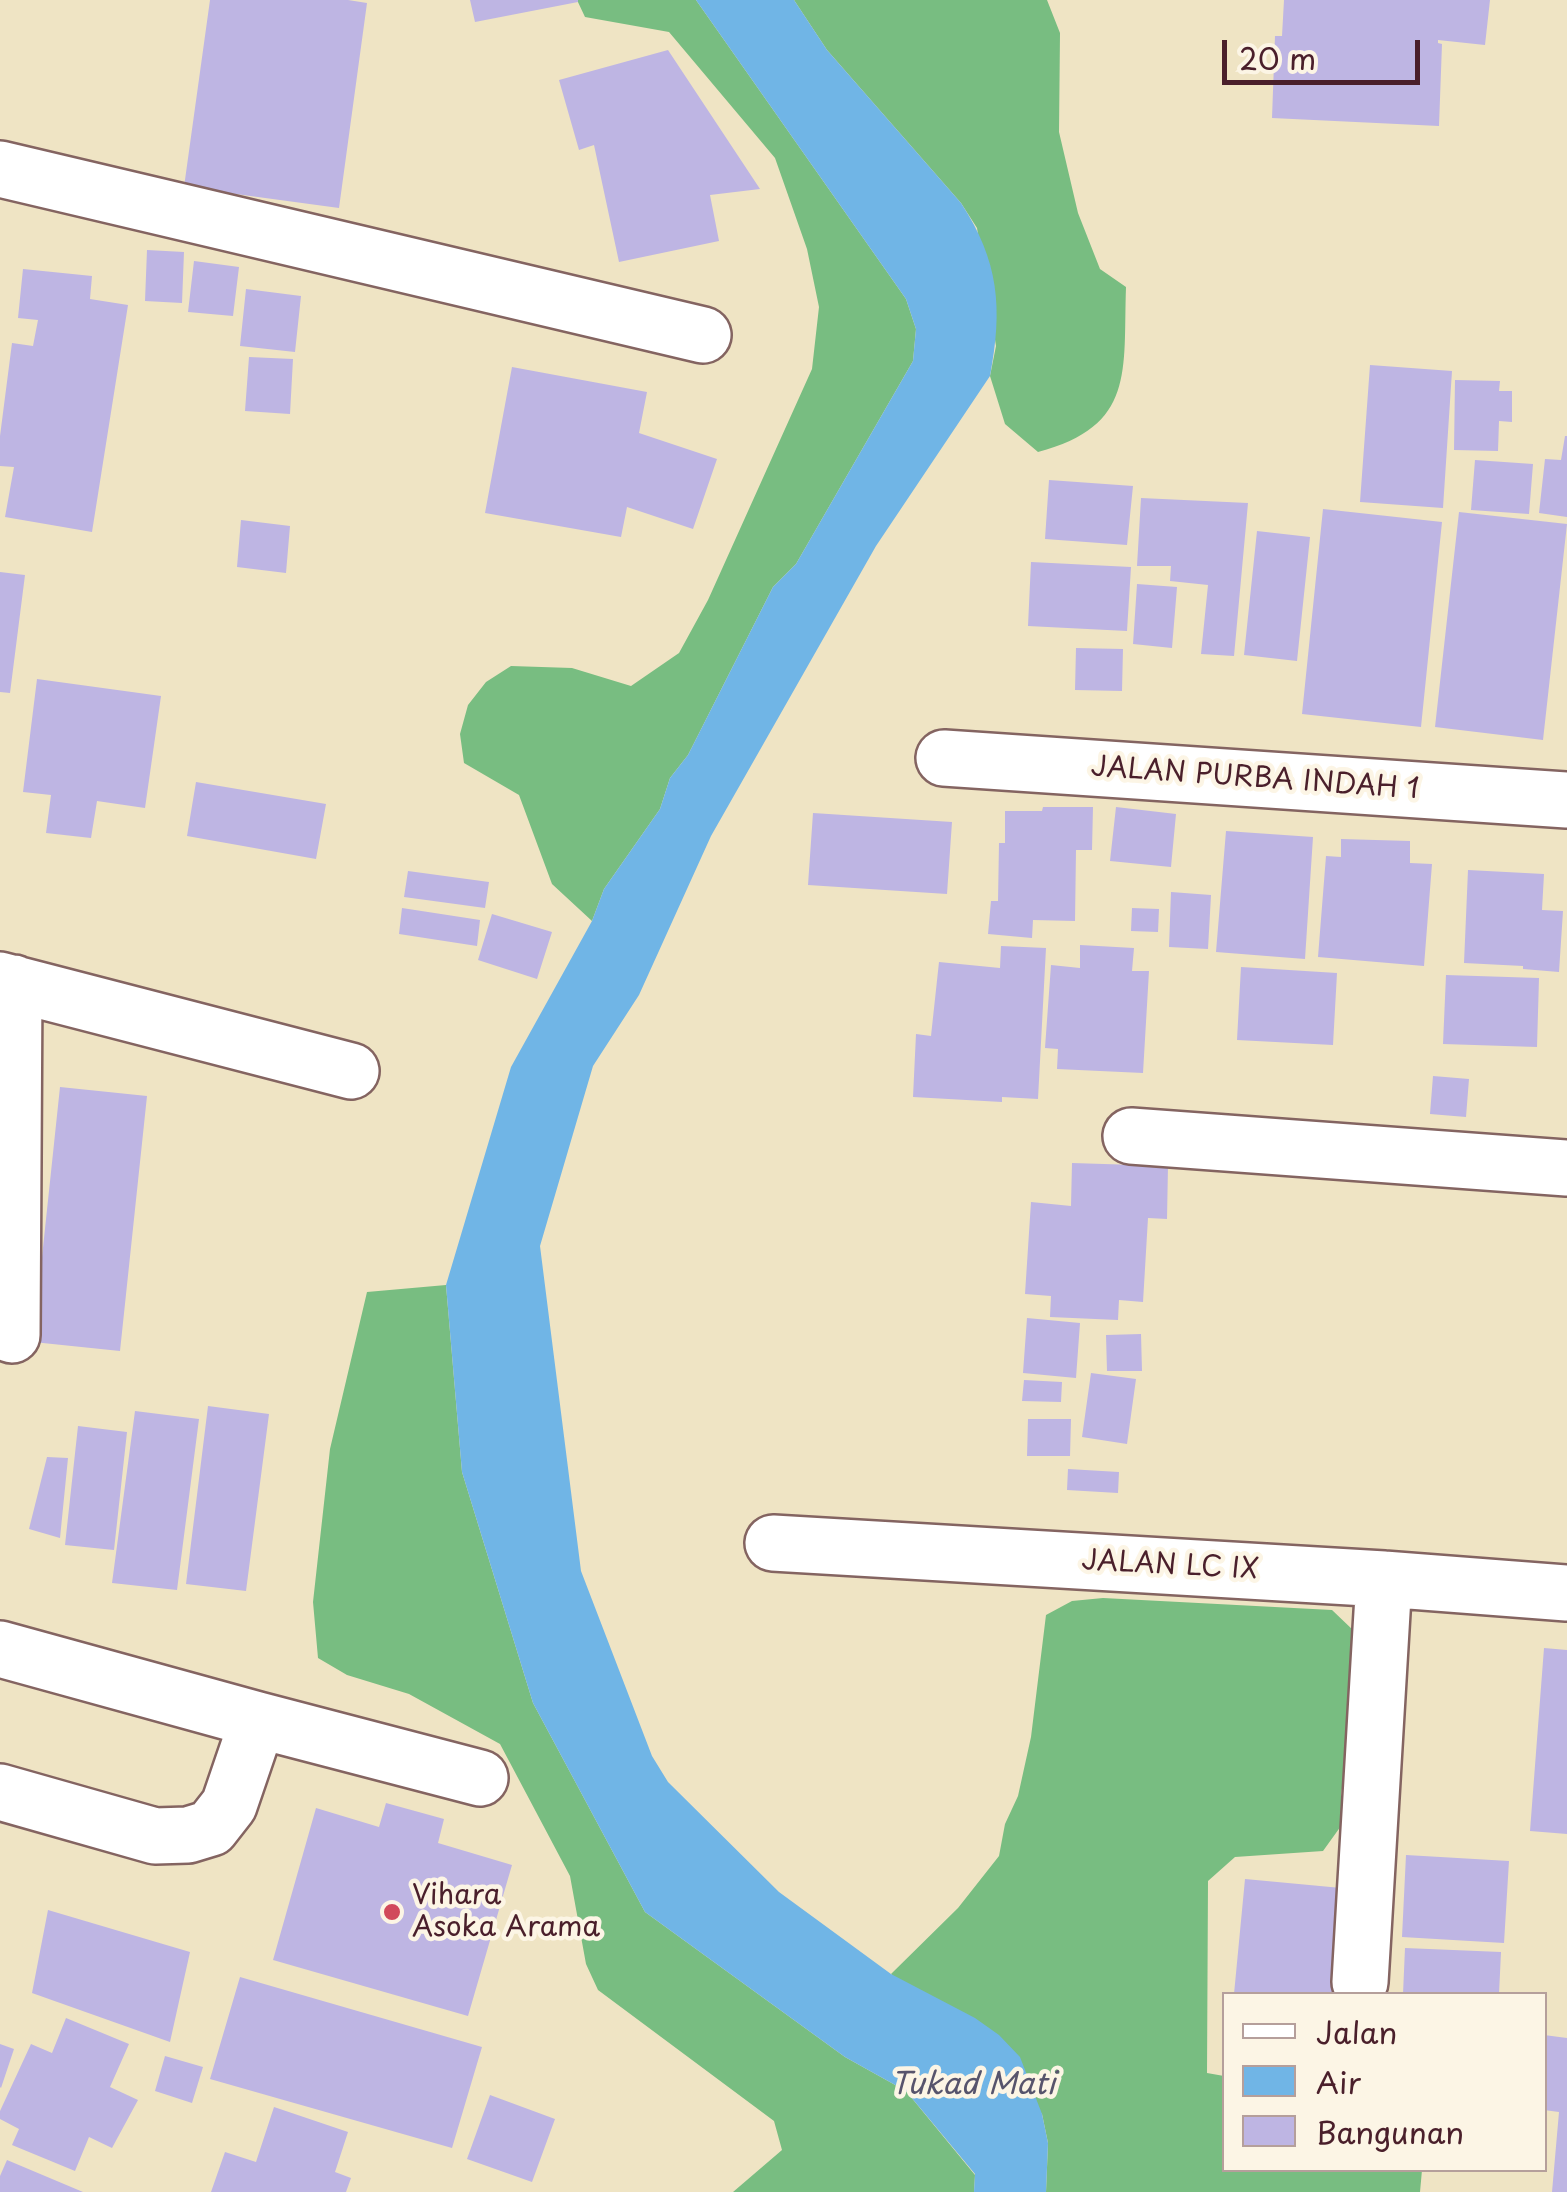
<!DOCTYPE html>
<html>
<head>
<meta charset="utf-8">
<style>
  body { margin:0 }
  #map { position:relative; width:1567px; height:2192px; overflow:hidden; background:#efe4c4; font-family:"Playpen Sans",sans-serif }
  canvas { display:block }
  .legend { position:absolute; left:1222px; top:1992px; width:325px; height:180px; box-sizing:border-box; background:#fcf5e5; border:2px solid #b59f9b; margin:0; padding:12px 18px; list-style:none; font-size:30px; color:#4a1f2b }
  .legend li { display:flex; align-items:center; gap:20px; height:50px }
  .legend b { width:50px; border:2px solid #b59f9b }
  .scale { position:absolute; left:1222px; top:40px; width:198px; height:45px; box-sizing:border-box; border:5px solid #4a1f2b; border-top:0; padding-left:12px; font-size:30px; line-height:35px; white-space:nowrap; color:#4a1f2b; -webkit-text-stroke:8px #fcf5e5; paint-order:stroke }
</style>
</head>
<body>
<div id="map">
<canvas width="1567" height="2192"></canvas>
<ul class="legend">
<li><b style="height:12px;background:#fff"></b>Jalan</li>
<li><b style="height:28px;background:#70b5e6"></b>Air</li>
<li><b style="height:28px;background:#beb5e3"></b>Bangunan</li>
</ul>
<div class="scale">20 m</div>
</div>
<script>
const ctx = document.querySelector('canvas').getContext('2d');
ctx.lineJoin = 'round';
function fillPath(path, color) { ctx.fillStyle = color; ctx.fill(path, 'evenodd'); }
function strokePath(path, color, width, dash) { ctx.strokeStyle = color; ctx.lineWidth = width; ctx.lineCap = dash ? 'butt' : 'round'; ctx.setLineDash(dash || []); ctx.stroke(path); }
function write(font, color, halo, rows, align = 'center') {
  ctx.font = font + ' "Playpen Sans",sans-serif'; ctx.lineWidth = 9; ctx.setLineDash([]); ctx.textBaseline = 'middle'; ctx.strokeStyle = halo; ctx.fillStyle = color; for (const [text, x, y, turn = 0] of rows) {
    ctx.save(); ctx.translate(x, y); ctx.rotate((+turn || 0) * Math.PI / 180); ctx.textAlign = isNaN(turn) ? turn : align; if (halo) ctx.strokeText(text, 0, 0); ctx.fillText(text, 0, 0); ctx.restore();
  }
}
fillPath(new Path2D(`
  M 577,0 L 696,0 L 906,299 L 916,329 L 913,361 L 796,564 L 773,587 L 688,755 L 670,778 L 660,809 L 604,889 L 592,921 L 552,884 L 519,795 L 464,763 L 460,734 L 468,705 L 486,682 L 511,666 L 572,668 L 631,686 L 679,653 L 708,600 L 812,369 L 819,307 L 807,249 L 775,158 L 669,32 L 585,17 Z
  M 794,0 L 1047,0 L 1060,33 L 1059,132 L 1078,213 L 1100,269 L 1126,287 C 1123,371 1136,426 1038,452 L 1005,424 L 990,376 L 996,346 L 977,228 L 961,203 L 827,50 Z
  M 446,1285 L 462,1472 L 533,1703 L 645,1912 L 845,2057 L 906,2091 L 975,2175 L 974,2192 L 733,2192 L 782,2150 L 774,2121 L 598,1990 L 586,1964 L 570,1876 L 500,1744 L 409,1694 L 347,1675 L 318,1658 L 313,1602 L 330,1449 L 367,1292 Z
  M 1103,1598 L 1332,1610 L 1354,1631 L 1363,1662 L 1341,1794 L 1341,1826 L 1323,1851 L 1235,1857 L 1208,1881 L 1207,2073 L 1224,2076 L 1224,2170 L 1422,2170 L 1420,2192 L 1046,2192 L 1048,2143 L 1042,2114 L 891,1974 L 958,1908 L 999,1856 L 1005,1824 L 1018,1796 L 1031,1737 L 1046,1615 L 1072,1601 Z`), '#78bd81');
fillPath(new Path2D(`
  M 696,0 L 794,0 L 827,50 L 961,203 C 999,261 1003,308 990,376 L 876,546 L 711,836 L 639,995 L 593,1066 L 540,1246 L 581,1571 L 652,1756 L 668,1782 L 779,1892 L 891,1974 L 975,2018 L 999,2035 L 1020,2057 L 1042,2114 L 1048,2143 L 1046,2192 L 974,2192 L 975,2174 L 906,2091 L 845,2057 L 645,1912 L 533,1703 L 462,1472 L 446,1285 L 511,1067 L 592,921 L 604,889 L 660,809 L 670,778 L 688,755 L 773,587 L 796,564 L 913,361 L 916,329 L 906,299 Z`), '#70b5e6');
fillPath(new Path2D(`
  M 210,0 L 348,0 L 367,3 L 339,208 L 184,187 Z
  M 470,0 L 578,0 L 578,2 L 475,22 Z
  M 1284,0 L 1490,0 L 1485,45 L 1438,40 L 1438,43 L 1442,44 L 1439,126 L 1272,118 L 1275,36 L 1282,36 Z
  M 668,50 L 760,189 L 710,195 L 719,241 L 619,262 L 594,145 L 579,150 L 559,80 Z
  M 147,250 L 184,252 L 182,303 L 145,301 Z
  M 194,261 L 239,267 L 233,316 L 188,312 Z
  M 23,269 L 92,276 L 90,299 L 128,305 L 92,532 L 5,517 L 14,467 L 0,466 L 0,436 L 12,343 L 33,346 L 38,320 L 18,318 Z
  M 246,289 L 301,296 L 295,352 L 240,346 Z
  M 249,357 L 293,359 L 290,414 L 245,411 Z
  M 1370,365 L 1452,371 L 1443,508 L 1360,502 Z
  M 512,367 L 647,392 L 639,433 L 717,459 L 693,529 L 627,507 L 621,537 L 485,513 Z
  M 1455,380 L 1500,381 L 1499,391 L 1512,391 L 1512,422 L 1499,421 L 1498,451 L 1454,450 Z
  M 1565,436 L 1567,436 L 1567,517 L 1539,513 L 1545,459 L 1561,460 Z
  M 1475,460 L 1533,464 L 1529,514 L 1471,510 Z
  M 1049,480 L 1133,486 L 1127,545 L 1045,539 Z
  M 1141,498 L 1248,503 L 1234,656 L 1201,654 L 1208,585 L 1170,581 L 1171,566 L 1137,566 Z
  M 1323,509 L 1442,522 L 1421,727 L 1302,714 Z
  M 1459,512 L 1567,524 L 1543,740 L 1435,727 Z
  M 241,520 L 290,526 L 286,573 L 237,567 Z
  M 1257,531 L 1310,537 L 1297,661 L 1244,655 Z
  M 1031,562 L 1131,567 L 1127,631 L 1028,626 Z
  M 0,572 L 25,575 L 10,693 L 0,692 Z
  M 1137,584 L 1177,587 L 1172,648 L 1133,644 Z
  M 1076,648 L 1123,649 L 1122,691 L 1075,690 Z
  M 37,679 L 161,696 L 145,808 L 97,801 L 91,838 L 46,833 L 51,795 L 23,792 Z
  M 196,782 L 326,804 L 316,859 L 187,836 Z
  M 1043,807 L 1093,807 L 1092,850 L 1076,850 L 1075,921 L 1033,920 L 1032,938 L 988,934 L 991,901 L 998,901 L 999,843 L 1005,843 L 1005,811 L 1042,811 Z
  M 1116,807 L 1176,814 L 1171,867 L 1110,861 Z
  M 813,813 L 952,822 L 947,894 L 808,885 Z
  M 1226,831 L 1313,837 L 1305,959 L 1216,952 Z
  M 1341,839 L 1410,841 L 1410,863 L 1432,864 L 1424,966 L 1318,957 L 1326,856 L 1341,857 Z
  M 1468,870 L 1544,874 L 1542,910 L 1563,911 L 1559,972 L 1523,969 L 1523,966 L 1464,963 Z
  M 408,871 L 489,882 L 485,908 L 404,897 Z
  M 1171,892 L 1211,895 L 1208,949 L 1169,947 Z
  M 402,908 L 480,920 L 477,946 L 399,934 Z
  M 1132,908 L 1159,909 L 1158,932 L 1131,931 Z
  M 492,914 L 552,932 L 537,979 L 478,960 Z
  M 1080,945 L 1134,948 L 1132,971 L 1149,971 L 1143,1073 L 1057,1069 L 1058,1049 L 1045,1048 L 1051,965 L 1080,968 Z
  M 1001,946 L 1046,948 L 1038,1099 L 1002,1097 L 1002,1102 L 913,1097 L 916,1034 L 931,1036 L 939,962 L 1000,968 Z
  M 1241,967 L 1337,973 L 1333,1045 L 1237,1040 Z
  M 1446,975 L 1539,978 L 1537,1047 L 1443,1044 Z
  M 1433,1076 L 1469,1079 L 1466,1117 L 1430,1114 Z
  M 60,1087 L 147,1096 L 120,1351 L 33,1342 Z
  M 1072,1163 L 1168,1166 L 1167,1219 L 1148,1218 L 1143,1302 L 1119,1300 L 1118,1320 L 1050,1317 L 1051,1296 L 1025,1294 L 1031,1202 L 1071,1206 Z
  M 1027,1318 L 1080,1323 L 1076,1378 L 1023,1373 Z
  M 1141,1334 L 1142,1371 L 1107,1371 L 1106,1335 Z
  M 1091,1373 L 1136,1379 L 1127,1444 L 1082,1437 Z
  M 1024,1380 L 1062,1382 L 1061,1402 L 1022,1401 Z
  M 208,1406 L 269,1414 L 246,1591 L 186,1584 Z
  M 135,1411 L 199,1419 L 177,1590 L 112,1583 Z
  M 1028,1419 L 1071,1419 L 1070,1456 L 1027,1456 Z
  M 78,1426 L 127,1432 L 114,1550 L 65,1545 Z
  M 47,1457 L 68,1458 L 60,1538 L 29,1529 Z
  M 1068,1469 L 1119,1472 L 1118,1493 L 1067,1490 Z
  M 1544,1648 L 1567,1650 L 1567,1834 L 1530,1831 Z
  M 386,1803 L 444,1819 L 438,1843 L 512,1865 L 468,2016 L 273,1960 L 316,1808 L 379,1827 Z
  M 1406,1855 L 1509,1861 L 1504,1943 L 1402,1937 Z
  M 1245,1879 L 1352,1889 L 1341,1994 L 1234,1994 Z
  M 48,1910 L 190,1952 L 170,2042 L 32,1993 Z
  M 1405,1948 L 1501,1952 L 1499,1994 L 1403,1994 Z
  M 240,1977 L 482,2047 L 452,2148 L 210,2079 Z
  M 66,2018 L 129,2044 L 110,2087 L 138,2100 L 112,2148 L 89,2137 L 75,2171 L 12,2145 L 19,2129 L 0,2119 L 0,2111 L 31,2044 L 52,2053 Z
  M 1544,2035 L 1567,2038 L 1567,2192 L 1552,2192 L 1559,2112 L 1544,2110 Z
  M 0,2044 L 14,2049 L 1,2088 L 0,2087 Z
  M 165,2056 L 203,2067 L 192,2103 L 155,2091 Z
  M 490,2095 L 555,2119 L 532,2182 L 467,2159 Z
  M 274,2107 L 348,2132 L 335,2172 L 351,2178 L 346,2192 L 211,2192 L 225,2152 L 256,2162 Z
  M 7,2160 L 83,2192 L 0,2192 L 0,2176 Z`), '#beb5e3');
const minor = new Path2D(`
  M 0,169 L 703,335
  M 944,758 L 1567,800
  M 0,980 L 351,1071
  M 1131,1136 L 1567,1168
  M 12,1335 L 14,983
  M 773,1543 L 1384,1579 L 1567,1593
  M 0,1649 L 258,1720 L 480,1778
  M 0,1792 L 155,1836 L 188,1835 L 211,1828 L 229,1805 L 258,1720
  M 1360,1982 L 1384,1579`);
strokePath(minor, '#846461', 60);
strokePath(minor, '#fff', 55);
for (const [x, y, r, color] of [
  [392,1912,10,"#d1495b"]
]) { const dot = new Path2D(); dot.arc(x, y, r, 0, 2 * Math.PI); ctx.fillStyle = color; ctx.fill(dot); strokePath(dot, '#fcf5e5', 4); }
write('28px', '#4a1f2b', '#fcf5e5', [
  ["JALAN PURBA INDAH 1",1255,779,4],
  ["JALAN LC IX",1170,1566,3]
]);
write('28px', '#4a1f2b', '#fcf5e5', [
  ["Vihara",412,1896],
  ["Asoka Arama",412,1928]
], 'left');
write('italic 30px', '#57546c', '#fcf5e5', [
  ["Tukad Mati",973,2086]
]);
</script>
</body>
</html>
